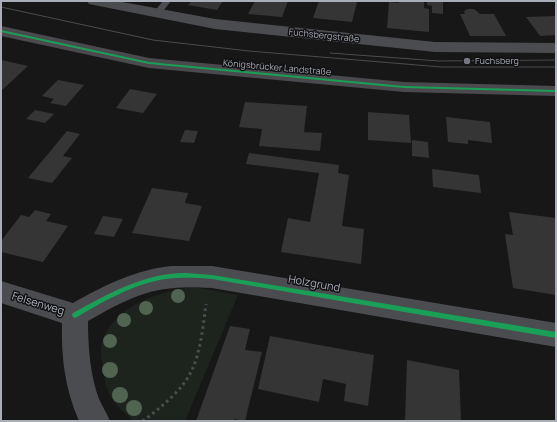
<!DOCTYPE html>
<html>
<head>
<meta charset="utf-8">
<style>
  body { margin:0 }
  #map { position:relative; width:557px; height:422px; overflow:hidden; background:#171717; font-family:Manrope,sans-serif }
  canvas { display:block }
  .frame { position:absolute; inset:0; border:2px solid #a8adb8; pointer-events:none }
</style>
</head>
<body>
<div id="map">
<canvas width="557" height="422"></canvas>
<div class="frame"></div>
</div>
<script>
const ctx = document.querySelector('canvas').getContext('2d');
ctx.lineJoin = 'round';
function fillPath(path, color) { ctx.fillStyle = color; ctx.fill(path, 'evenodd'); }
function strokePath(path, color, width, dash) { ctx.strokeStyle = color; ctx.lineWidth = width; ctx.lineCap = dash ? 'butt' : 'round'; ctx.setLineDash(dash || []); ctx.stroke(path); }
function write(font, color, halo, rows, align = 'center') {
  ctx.font = font + ' Manrope,sans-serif'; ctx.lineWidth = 3; ctx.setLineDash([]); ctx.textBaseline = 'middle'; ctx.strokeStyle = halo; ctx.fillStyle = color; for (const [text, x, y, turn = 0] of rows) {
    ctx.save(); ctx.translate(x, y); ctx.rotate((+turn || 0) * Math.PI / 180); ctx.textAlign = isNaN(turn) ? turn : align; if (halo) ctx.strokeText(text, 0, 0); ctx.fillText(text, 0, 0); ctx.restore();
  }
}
fillPath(new Path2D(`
  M 193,287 L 238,295 L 185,421 L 134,421 C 113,403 106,396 103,368 C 101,357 99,345 105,335 C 120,304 161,291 193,287 Z`), '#1d241e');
fillPath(new Path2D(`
  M 192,1 L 223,1 L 217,10 L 188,5 Z
  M 255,1 L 288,1 L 282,17 L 248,14 Z
  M 319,1 L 357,2 L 352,22 L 313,18 Z
  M 399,1 L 424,2 L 424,8 L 429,9 L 429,32 L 387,28 L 389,2 L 399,3 Z
  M 427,1 L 443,1 L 443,14 L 432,13 L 432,6 L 427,5 Z
  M 468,9 L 474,9 L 480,14 L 494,14 L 506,36 L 470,36 L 460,14 L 465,14 L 464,11 Z
  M 556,16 L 556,35 L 540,36 L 526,17 Z
  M 1,60 L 28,66 L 1,91 Z
  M 58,80 L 84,85 L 66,106 L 50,103 L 54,99 L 42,96 Z
  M 130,89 L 157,94 L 143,113 L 116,108 Z
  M 245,102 L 307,106 L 304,132 L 322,133 L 320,151 L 259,146 L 262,129 L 239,127 Z
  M 35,110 L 54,114 L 45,123 L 26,119 Z
  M 368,112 L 409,115 L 411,143 L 368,140 Z
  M 446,117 L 490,122 L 492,143 L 468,140 L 468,144 L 448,142 Z
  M 185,130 L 198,131 L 194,143 L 180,142 Z
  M 67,131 L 80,134 L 63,156 L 72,158 L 52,183 L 28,178 Z
  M 412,140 L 428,142 L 429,158 L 412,156 Z
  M 249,153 L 339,165 L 338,173 L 349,175 L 342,226 L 364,229 L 361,264 L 281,252 L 288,218 L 310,222 L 319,173 L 246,164 Z
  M 432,169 L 479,175 L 481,193 L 433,187 Z
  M 152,188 L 188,193 L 185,203 L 202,206 L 189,241 L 132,233 Z
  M 35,210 L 51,214 L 46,221 L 68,226 L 43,262 L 1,252 L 1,241 L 21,215 L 29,217 Z
  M 509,212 L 556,218 L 556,295 L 513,288 L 505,234 L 513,235 Z
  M 103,216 L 123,219 L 114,237 L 94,234 Z
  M 230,326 L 250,329 L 245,350 L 262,352 L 245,421 L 234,419 L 234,421 L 196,421 Z
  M 270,336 L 374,355 L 368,406 L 344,401 L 346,384 L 323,379 L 319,402 L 258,389 Z
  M 407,360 L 459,370 L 461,421 L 405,421 Z`), '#353536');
strokePath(new Path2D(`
  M 143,421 C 160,408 183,390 192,370 C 201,350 203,326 206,304`), '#4d4e52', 3, [2.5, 3.5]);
fillPath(new Path2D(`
  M 163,1 L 171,1 L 160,15 L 154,15 L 153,13 Z`), '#4b4c50');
fillPath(new Path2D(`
  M 87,1 L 117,1 L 215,19 L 435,42 L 556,43 L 556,53 L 435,52 L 215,29 L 94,5 L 89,4 Z
  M 172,266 L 212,266 L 556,323 L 556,347 L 212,288 C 157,284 135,294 88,321 C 88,346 90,375 99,399 C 102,406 107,413 110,421 L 79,421 C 65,389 61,357 62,323 L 1,303 L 1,281 L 73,303 C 103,286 137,269 172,266 Z`), '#4b4c50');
fillPath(new Path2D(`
  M 1,26 L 149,58 L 404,82 L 556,86 L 556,96 L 404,92 L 149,68 L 1,36 Z`), '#4a4a4e');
strokePath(new Path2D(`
  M 1,7 L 153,40 L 249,51 L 441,67 L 556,67
  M 330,53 L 439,61 L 556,60`), '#4b4c4f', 1);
fillPath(new Path2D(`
  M 1,30 L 149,62 L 404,86 L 556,90 L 556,92 L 404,88 L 149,64 L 1,32 Z
  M 185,273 L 212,275 L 556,332 L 556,338 L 212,279 C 197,278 181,277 165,279 C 134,284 104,301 77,317 L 75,318 L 73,317 L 72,315 L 73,313 C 108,294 144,273 185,273 Z`), '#1a9f57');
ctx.fillStyle = '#506451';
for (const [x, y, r] of [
  [178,296,7],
  [146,308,7],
  [124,320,7],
  [110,341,7],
  [110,370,8],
  [120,395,8],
  [134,408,8]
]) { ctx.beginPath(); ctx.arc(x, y, r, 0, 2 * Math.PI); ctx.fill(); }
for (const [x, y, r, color] of [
  [467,61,4,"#757880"]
]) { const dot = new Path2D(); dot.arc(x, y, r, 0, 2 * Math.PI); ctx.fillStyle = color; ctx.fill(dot); strokePath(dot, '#111113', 1.5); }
write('9px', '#a8adb8', '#111113', [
  ["Fuchsbergstraße",324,36,6],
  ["Königsbrücker Landstraße",277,68,5]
]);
write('9px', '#a8adb8', '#111113', [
  ["Fuchsberg",475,61]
], 'left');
write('11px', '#a8adb8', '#111113', [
  ["Holzgrund",314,284,10],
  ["Felsenweg",38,304,17]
]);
</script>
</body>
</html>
